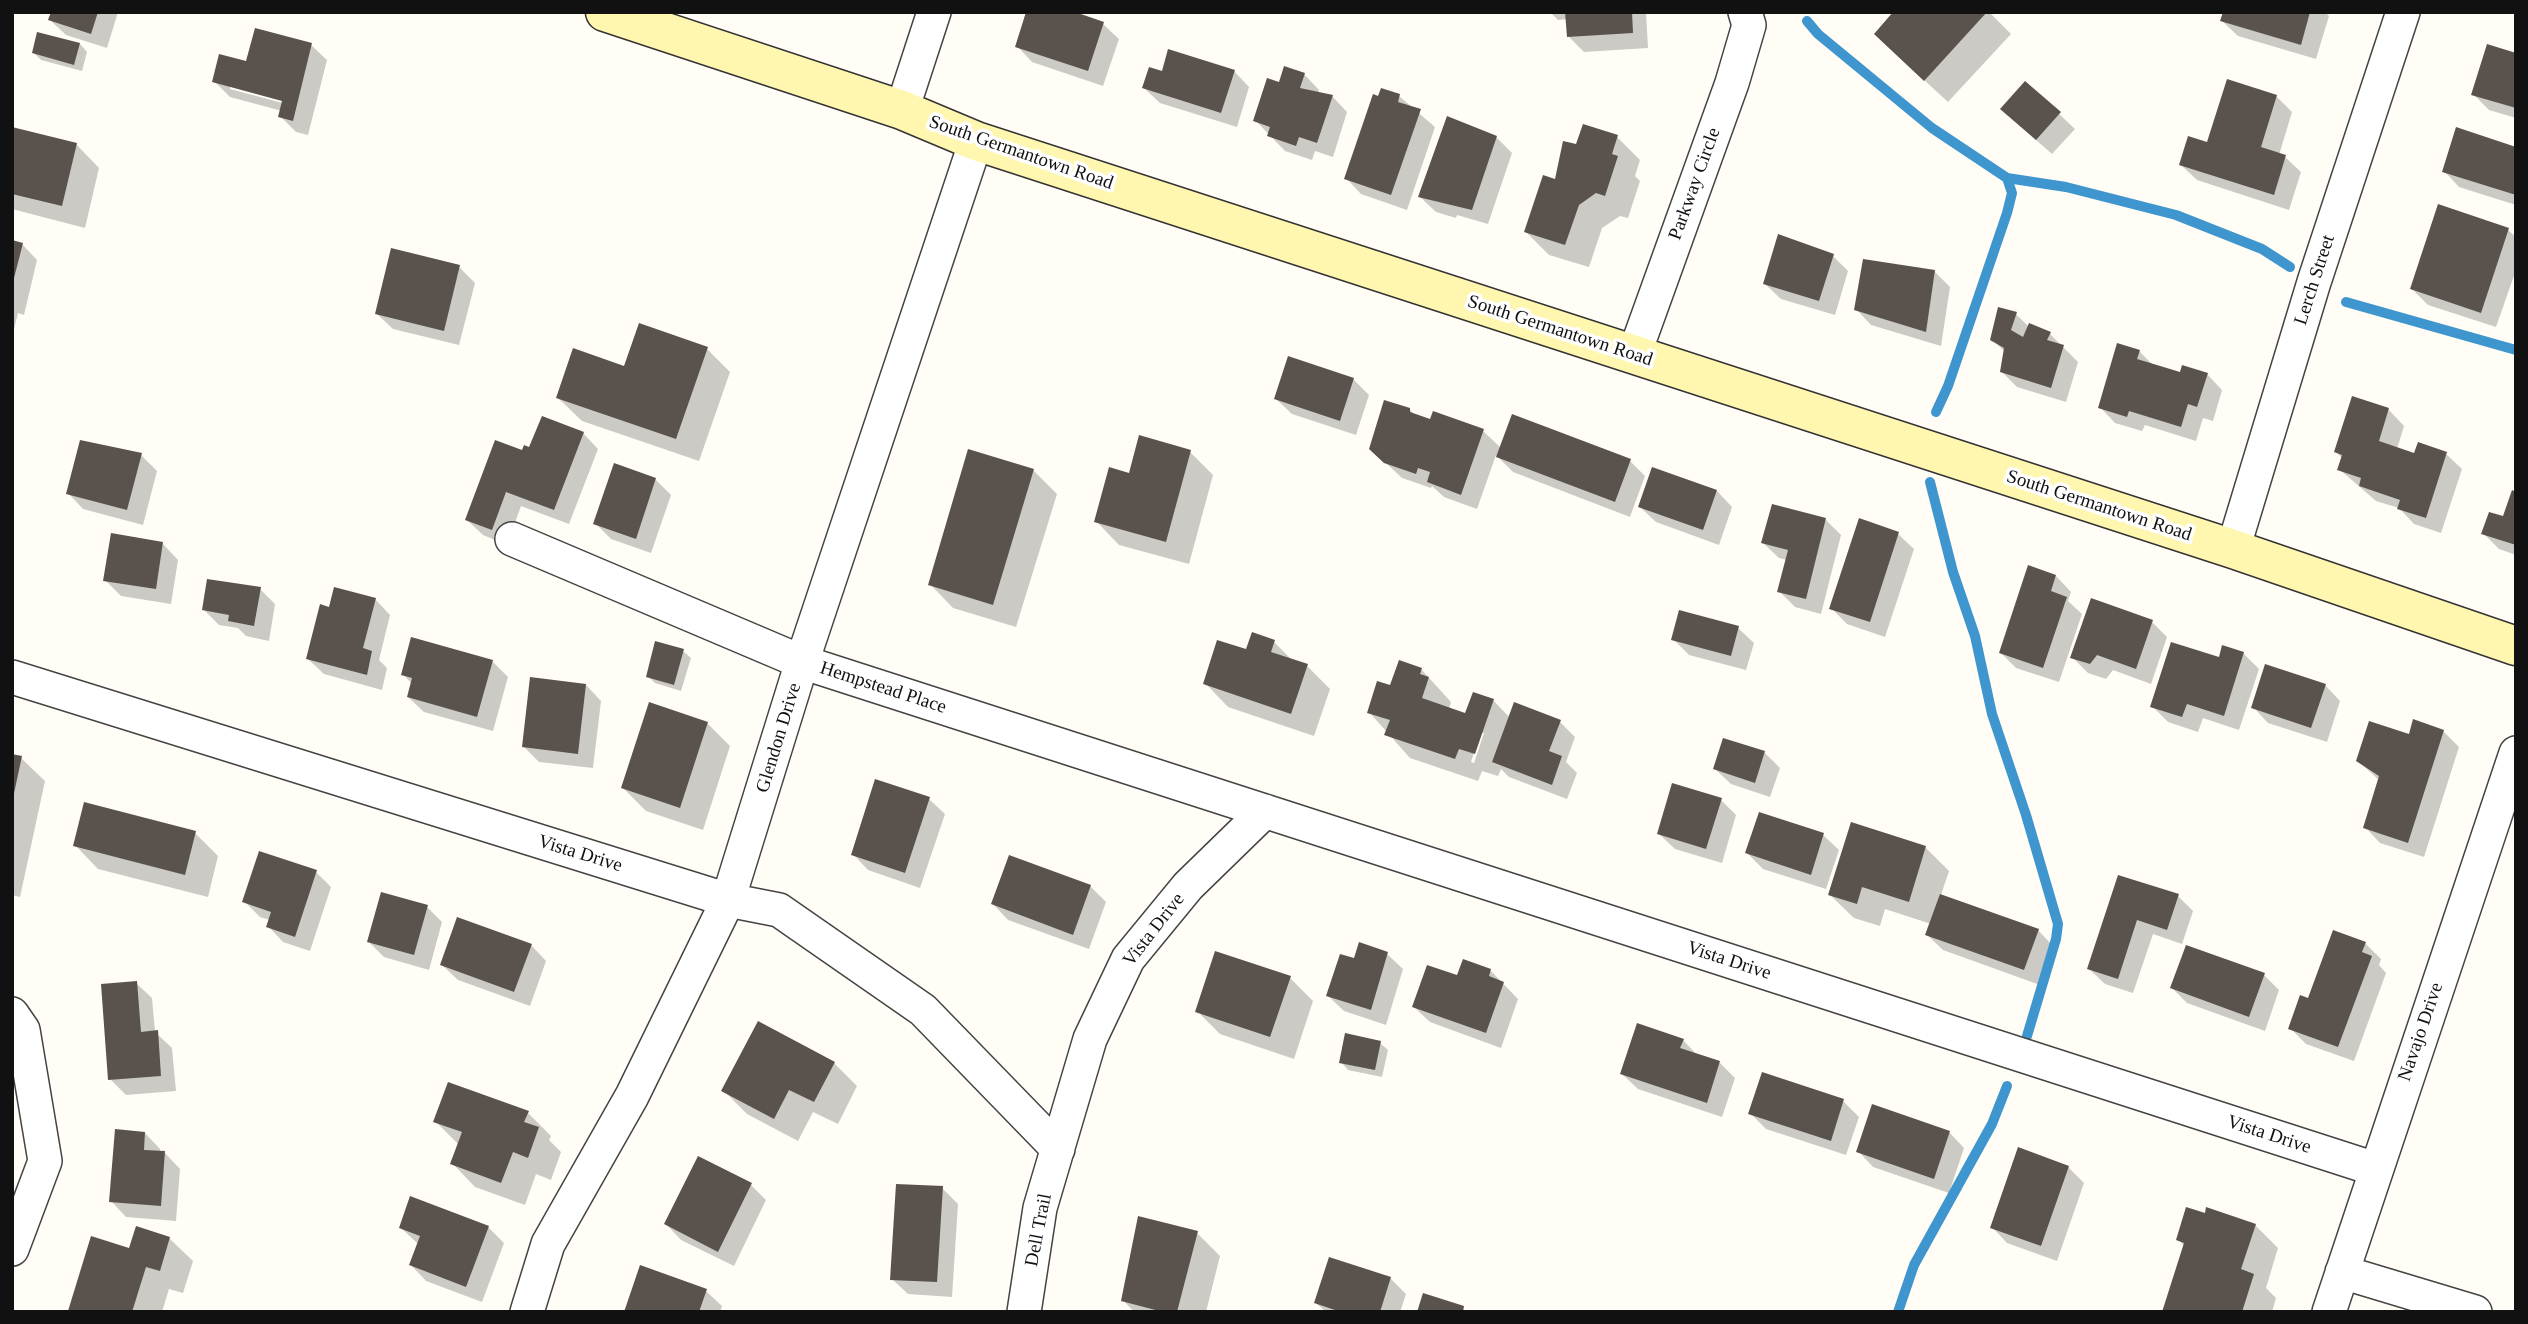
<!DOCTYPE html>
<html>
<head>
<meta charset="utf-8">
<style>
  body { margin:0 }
  #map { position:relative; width:2528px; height:1324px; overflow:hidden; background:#fffdf5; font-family:"Times New Roman",serif }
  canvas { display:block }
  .frame { position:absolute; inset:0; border:14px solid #111; pointer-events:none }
</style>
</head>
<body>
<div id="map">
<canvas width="2528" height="1324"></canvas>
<div class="frame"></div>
</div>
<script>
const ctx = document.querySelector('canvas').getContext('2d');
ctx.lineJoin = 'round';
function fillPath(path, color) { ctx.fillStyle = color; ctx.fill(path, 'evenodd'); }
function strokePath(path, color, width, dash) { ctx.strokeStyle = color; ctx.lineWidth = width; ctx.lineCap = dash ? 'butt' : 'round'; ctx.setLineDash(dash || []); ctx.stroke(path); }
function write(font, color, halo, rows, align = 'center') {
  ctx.font = font + ' "Times New Roman",serif'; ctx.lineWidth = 7; ctx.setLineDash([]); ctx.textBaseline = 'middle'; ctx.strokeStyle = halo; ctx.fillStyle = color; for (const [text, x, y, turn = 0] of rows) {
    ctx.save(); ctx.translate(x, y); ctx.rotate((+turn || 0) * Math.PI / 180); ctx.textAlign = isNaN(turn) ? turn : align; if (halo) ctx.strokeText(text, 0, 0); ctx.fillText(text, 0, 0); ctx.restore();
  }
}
fillPath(new Path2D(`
  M 52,12 L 118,12 L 107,48 L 66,35 L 50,20 Z
  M 1550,12 L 1646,12 L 1648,48 L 1584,52 L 1569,37 L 1568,19 L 1558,20 Z
  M 1896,12 L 1989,12 L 2011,34 L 1948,102 L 1899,57 Z
  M 2225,12 L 2325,12 L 2329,16 L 2316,59 L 2238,36 L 2222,21 Z
  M 1103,24 L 1119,39 L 1103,86 L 1032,62 L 1017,46 Z
  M 80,44 L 87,52 L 82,71 L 41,60 L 34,53 Z
  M 311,45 L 327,60 L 308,135 L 296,132 L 280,116 L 282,111 L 230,97 L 214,81 L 248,63 ZM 230,85 L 291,101 L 290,105 L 230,89 Z
  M 2516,54 L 2516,118 L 2489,110 L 2473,94 Z
  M 1234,71 L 1249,87 L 1237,127 L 1160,103 L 1144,88 L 1163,73 Z
  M 1304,74 L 1319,90 L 1318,94 L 1332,96 L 1347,112 L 1333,157 L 1315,151 L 1312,160 L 1285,151 L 1255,120 L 1280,84 Z
  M 1399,96 L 1435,127 L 1407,210 L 1361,194 L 1346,178 L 1379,99 Z
  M 2276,96 L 2292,112 L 2279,155 L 2285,157 L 2301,172 L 2289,210 L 2197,180 L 2181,165 Z
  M 2059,114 L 2075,129 L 2052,154 L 2018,124 Z
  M 12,129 L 76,144 L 99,168 L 85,228 L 12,209 Z
  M 1496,137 L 1512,153 L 1488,224 L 1457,215 L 1456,218 L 1436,212 L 1420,197 Z
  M 1617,137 L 1640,160 L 1635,176 L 1640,181 L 1628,218 L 1620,216 L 1602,228 L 1589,267 L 1549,255 L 1526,232 L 1578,146 Z
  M 2516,148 L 2516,205 L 2459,187 L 2444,171 Z
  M 2508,230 L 2516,237 L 2516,270 L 2496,327 L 2428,305 L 2412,289 Z
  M 12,242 L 22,244 L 37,260 L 24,315 L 18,313 L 12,337 Z
  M 1833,256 L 1848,271 L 1835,315 L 1781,299 L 1765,284 Z
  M 459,267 L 475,283 L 459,345 L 393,329 L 377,314 Z
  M 1934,271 L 1950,287 L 1941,346 L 1871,325 L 1856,309 Z
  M 2016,314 L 2029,327 L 2050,334 L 2078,362 L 2066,402 L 2017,387 L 2002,372 L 2005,352 L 1992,339 Z
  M 707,349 L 730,372 L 699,461 L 582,421 L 558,398 L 625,369 Z
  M 2139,351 L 2154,366 L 2182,374 L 2207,374 L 2222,390 L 2213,421 L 2203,418 L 2196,441 L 2145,425 L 2142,431 L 2115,423 L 2100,407 Z
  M 1353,379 L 1369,395 L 1356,435 L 1292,414 L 1276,399 Z
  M 2353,398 L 2389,410 L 2404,426 L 2397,449 L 2415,456 L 2446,454 L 2462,469 L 2441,533 L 2414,524 L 2399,508 L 2376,501 L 2339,469 L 2342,458 L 2336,452 Z
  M 1409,409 L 1416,416 L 1483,431 L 1501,448 L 1630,461 L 1645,476 L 1630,517 L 1513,472 L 1496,455 L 1477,509 L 1444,497 L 1432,486 L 1431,488 L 1402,478 L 1371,449 Z
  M 583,433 L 598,449 L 569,524 L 521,506 L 507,545 L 483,535 L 467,520 L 523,452 Z
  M 1190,452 L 1213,475 L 1189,564 L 1119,545 L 1096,521 L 1130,475 Z
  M 141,455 L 157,471 L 143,525 L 83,509 L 68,493 Z
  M 1033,470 L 1057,494 L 1016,627 L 953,608 L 930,584 Z
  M 655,479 L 671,495 L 651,553 L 611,539 L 595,523 Z
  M 1717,491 L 1732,507 L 1719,545 L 1656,522 L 1640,507 Z
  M 2516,493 L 2516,555 L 2499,549 L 2483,533 L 2504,518 Z
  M 1826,520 L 1841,535 L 1821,614 L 1795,607 L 1779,591 L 1787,560 L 1779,558 L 1763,543 Z
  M 1898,534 L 1914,549 L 1885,637 L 1847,624 L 1831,608 Z
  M 163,544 L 178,560 L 171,604 L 121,596 L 105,580 Z
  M 2056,576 L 2071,592 L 2068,601 L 2082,614 L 2059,682 L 2016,668 L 2001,653 Z
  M 260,589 L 275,604 L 269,641 L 246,636 L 238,628 L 219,625 L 203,609 Z
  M 375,599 L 390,615 L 379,660 L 387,668 L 382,690 L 324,674 L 308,659 L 330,609 Z
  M 2152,622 L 2167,637 L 2151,684 L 2113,670 L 2106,679 L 2088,673 L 2072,657 Z
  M 1738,628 L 1754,643 L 1746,670 L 1689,655 L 1673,639 Z
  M 1274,642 L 1294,662 L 1307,666 L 1330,689 L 1314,736 L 1228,707 L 1205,683 L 1247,651 Z
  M 683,651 L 691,658 L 681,691 L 655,683 L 648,676 Z
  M 2243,653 L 2259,669 L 2239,730 L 2203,718 L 2198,732 L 2168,722 L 2152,706 L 2220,659 Z
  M 492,661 L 508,677 L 493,731 L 424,712 L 408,697 L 412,684 L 403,674 Z
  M 1421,669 L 1451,702 L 1449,709 L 1466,715 L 1493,700 L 1510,718 L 1560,722 L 1575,737 L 1566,762 L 1577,773 L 1567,799 L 1509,777 L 1501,769 L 1498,776 L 1482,771 L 1478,781 L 1410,758 L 1369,712 L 1391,688 ZM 1480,733 L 1484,733 L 1474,763 L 1471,762 Z
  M 586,685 L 601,701 L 593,768 L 539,762 L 523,746 Z
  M 2325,685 L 2340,701 L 2327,742 L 2268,723 L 2253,707 Z
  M 707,723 L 730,746 L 703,830 L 646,811 L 623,788 Z
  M 2443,731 L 2459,747 L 2424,857 L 2380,843 L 2365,827 L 2379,780 L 2358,761 L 2410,736 Z
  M 1764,752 L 1780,768 L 1770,797 L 1731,784 L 1715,769 Z
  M 12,756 L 21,758 L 45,781 L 20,897 L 12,895 Z
  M 929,799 L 945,814 L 920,888 L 868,870 L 853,854 Z
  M 1721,800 L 1736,815 L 1722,863 L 1675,849 L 1659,834 Z
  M 195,833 L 218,856 L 208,897 L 98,869 L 75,845 Z
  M 1823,835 L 1839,850 L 1826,889 L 1763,869 L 1747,853 Z
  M 1925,847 L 1949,871 L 1941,895 L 2038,930 L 2053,946 L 2040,985 L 1943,950 L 1927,935 L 1931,924 L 1885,909 L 1880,926 L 1854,918 L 1830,895 Z
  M 316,872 L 331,887 L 310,951 L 283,942 L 268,926 L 270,920 L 260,917 L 244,901 Z
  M 2119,877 L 2178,896 L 2193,911 L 2182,944 L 2153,934 L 2133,993 L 2105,984 L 2089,969 Z
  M 1090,886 L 1106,902 L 1089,949 L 1008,920 L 993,904 Z
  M 427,907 L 442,922 L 429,970 L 384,957 L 369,942 Z
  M 2365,943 L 2381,959 L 2379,965 L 2386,973 L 2354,1061 L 2306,1044 L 2290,1028 L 2309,1001 Z
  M 531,945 L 546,961 L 530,1006 L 458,980 L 442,965 Z
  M 1387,954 L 1403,969 L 1386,1025 L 1344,1011 L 1328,996 L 1355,961 Z
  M 1490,970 L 1518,999 L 1501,1048 L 1430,1022 L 1414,1007 L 1458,978 Z
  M 2264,975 L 2279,990 L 2265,1031 L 2187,1003 L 2172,988 Z
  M 1290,978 L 1313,1001 L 1294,1059 L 1220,1034 L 1197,1011 Z
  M 136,983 L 152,998 L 155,1032 L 172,1048 L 176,1091 L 126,1095 L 110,1079 Z
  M 1683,1040 L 1698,1056 L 1720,1063 L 1735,1078 L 1722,1117 L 1638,1089 L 1622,1074 Z
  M 1380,1043 L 1388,1050 L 1382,1077 L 1348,1070 L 1341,1062 Z
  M 834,1063 L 857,1086 L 838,1124 L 813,1112 L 798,1141 L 747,1114 L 723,1090 Z
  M 1843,1101 L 1859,1117 L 1846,1155 L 1766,1129 L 1750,1113 Z
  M 528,1113 L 551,1136 L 549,1140 L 561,1152 L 551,1180 L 536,1174 L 525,1205 L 475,1187 L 452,1163 L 459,1145 L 435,1121 Z
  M 1949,1132 L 1964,1148 L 1949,1193 L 1873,1167 L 1858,1151 Z
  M 145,1133 L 160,1149 L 160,1153 L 165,1153 L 180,1169 L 176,1221 L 126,1217 L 111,1201 Z
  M 2068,1167 L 2084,1183 L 2057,1261 L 2007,1243 L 1992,1227 Z
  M 751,1185 L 766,1200 L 734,1266 L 681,1240 L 666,1224 Z
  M 942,1188 L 958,1204 L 952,1297 L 908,1294 L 892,1279 Z
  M 1140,1218 L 1197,1233 L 1220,1256 L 1206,1312 L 1134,1312 L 1123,1300 Z
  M 2255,1225 L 2278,1248 L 2266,1288 L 2276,1298 L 2272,1312 L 2164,1312 L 2185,1247 L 2178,1239 Z
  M 488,1227 L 504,1243 L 482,1302 L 426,1281 L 411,1265 L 418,1244 L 401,1228 Z
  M 169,1238 L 193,1261 L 183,1293 L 169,1289 L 162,1312 L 70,1310 L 131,1250 Z
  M 1331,1259 L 1391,1279 L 1406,1294 L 1400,1312 L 1326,1312 L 1316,1303 Z
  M 706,1291 L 722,1306 L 720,1312 L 625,1312 Z`), '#0003');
strokePath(new Path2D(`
  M 1807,21 L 1818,34 L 1932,128 L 2007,178 L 2066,187 L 2176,215 L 2262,249 L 2290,267
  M 2346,302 L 2516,350
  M 1936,412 L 1948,386 L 2007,213 L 2012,193 L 2007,178
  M 1930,482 L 1953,572 L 1975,636 L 1992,714 L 2026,815 L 2058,924 L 2056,939 L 2027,1036
  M 1898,1312 L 1914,1265 L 1992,1124 L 2007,1086`), '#3f96cf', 10);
fillPath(new Path2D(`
  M 51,12 L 98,12 L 91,34 L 48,20 Z
  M 1026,12 L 1075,12 L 1104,22 L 1088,71 L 1015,47 Z
  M 1565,12 L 1632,12 L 1633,33 L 1567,37 Z
  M 1893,12 L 1987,12 L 1924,81 L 1874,34 Z
  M 2223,12 L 2310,12 L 2301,45 L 2220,21 Z
  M 255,28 L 312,43 L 293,121 L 278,117 L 282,101 L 212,82 L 219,54 L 246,61 Z
  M 37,32 L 80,43 L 74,65 L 32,53 Z
  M 2487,44 L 2516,53 L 2516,108 L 2471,95 Z
  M 1168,49 L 1235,70 L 1221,113 L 1142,88 L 1149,67 L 1162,71 Z
  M 1284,66 L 1305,73 L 1300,88 L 1333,95 L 1317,143 L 1299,137 L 1296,146 L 1267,136 L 1270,127 L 1253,121 L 1267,78 L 1279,82 Z
  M 2227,79 L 2277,95 L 2261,147 L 2286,155 L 2274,195 L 2179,165 L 2188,136 L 2207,142 Z
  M 2025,81 L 2061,112 L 2036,140 L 2000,109 Z
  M 1381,88 L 1400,94 L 1398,102 L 1421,109 L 1391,195 L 1344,179 L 1373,94 L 1378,96 Z
  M 1447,116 L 1497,136 L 1472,210 L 1418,197 Z
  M 1583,124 L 1618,135 L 1612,154 L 1618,156 L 1605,196 L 1596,193 L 1579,205 L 1565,245 L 1524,232 L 1543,175 L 1555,179 L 1563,141 L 1576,144 Z
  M 12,127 L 77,143 L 62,206 L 12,194 Z
  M 2456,127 L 2516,147 L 2516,195 L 2442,172 Z
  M 2438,204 L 2509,228 L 2481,313 L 2410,289 Z
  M 1778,234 L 1834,254 L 1819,301 L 1763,284 Z
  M 12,240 L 23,243 L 13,282 L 12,282 Z
  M 391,248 L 460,265 L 444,331 L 375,314 Z
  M 1863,259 L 1935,270 L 1926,332 L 1854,310 Z
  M 1998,307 L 2017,312 L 2011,330 L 2023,337 L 2029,323 L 2051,332 L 2047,340 L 2064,345 L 2051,388 L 2000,372 L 2004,348 L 1990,340 Z
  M 639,323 L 708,347 L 676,439 L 556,398 L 573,348 L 624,366 Z
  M 2117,343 L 2140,350 L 2137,359 L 2180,372 L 2182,365 L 2208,373 L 2197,407 L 2188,404 L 2181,427 L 2129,411 L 2127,417 L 2098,408 Z
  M 1288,356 L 1354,378 L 1340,421 L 1274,399 Z
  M 2352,396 L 2389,408 L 2379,441 L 2414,453 L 2418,442 L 2447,452 L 2426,518 L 2397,509 L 2400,500 L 2359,486 L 2361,478 L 2337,470 L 2342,455 L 2334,452 Z
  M 1384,400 L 1410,408 L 1410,412 L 1430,419 L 1433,411 L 1484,429 L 1461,495 L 1427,482 L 1430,472 L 1418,468 L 1416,474 L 1384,463 L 1369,449 Z
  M 1512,414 L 1631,459 L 1615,502 L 1496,457 Z
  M 542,416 L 584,432 L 554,510 L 506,492 L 492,530 L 465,520 L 495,440 L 522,450 L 524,445 L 529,447 Z
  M 1139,435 L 1191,450 L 1166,542 L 1094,522 L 1109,467 L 1129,473 Z
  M 80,440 L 142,453 L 127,510 L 66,494 Z
  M 968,449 L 1034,469 L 993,605 L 928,585 Z
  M 614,463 L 656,478 L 636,539 L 593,524 Z
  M 1652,467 L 1717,490 L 1703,530 L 1638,507 Z
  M 2512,490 L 2516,492 L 2516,545 L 2481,534 L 2489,512 L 2503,516 Z
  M 1772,504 L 1826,518 L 1806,599 L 1777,592 L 1788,550 L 1761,543 Z
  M 1859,518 L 1899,532 L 1870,622 L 1829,609 Z
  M 111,533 L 163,542 L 156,589 L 103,581 Z
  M 2028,565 L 2056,575 L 2051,591 L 2067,597 L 2043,668 L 1999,653 Z
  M 207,579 L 261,587 L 254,626 L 228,621 L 229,615 L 202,610 Z
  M 334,587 L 376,598 L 363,648 L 372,651 L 367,675 L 306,659 L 320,604 L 329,607 Z
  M 2091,598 L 2153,620 L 2136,669 L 2097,655 L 2090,664 L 2070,658 Z
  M 1679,610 L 1739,626 L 1731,656 L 1671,640 Z
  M 1252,632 L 1275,640 L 1271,652 L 1308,664 L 1291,714 L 1203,684 L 1217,640 L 1246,649 Z
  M 411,637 L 493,660 L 477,717 L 407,697 L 412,678 L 401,675 Z
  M 655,641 L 684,649 L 674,685 L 646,677 Z
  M 2171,642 L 2219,657 L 2222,645 L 2244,652 L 2224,716 L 2187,704 L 2182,717 L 2150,707 Z
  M 1399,660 L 1422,668 L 1420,674 L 1429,677 L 1422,698 L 1465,713 L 1473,692 L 1494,699 L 1475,754 L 1459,749 L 1455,759 L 1384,735 L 1390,720 L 1367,713 L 1377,681 L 1390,685 Z
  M 2265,664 L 2326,684 L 2311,728 L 2251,708 Z
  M 530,677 L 586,684 L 578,754 L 522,747 Z
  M 649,702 L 708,722 L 680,808 L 621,788 Z
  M 1514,702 L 1561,720 L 1549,751 L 1562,756 L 1552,785 L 1492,762 Z
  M 2413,719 L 2444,730 L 2408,843 L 2363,828 L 2379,776 L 2356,761 L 2369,721 L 2409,734 Z
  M 1723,738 L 1765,751 L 1755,783 L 1713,769 Z
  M 12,754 L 22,756 L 13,798 L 12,798 Z
  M 875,779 L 930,797 L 905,873 L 851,855 Z
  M 1672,783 L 1722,798 L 1706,849 L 1657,834 Z
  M 84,802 L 196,831 L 185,875 L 73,846 Z
  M 1759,812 L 1824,833 L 1811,875 L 1745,853 Z
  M 1851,822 L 1926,846 L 1909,902 L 1862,887 L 1857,904 L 1828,895 Z
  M 259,851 L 317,870 L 295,937 L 266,927 L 271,912 L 242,902 Z
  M 1009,855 L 1091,885 L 1073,935 L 991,904 Z
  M 2118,875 L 2179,894 L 2167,930 L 2137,920 L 2118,979 L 2087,969 Z
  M 381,892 L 428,905 L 414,955 L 367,942 Z
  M 1940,894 L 2039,929 L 2024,970 L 1925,935 Z
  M 457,917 L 532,944 L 514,992 L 440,965 Z
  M 2333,930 L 2366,942 L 2362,952 L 2372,956 L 2338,1047 L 2288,1029 L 2300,995 L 2308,998 Z
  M 1359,942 L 1388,952 L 1371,1010 L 1326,996 L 1340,954 L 1354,958 Z
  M 2186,945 L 2265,973 L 2249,1017 L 2170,988 Z
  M 1215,951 L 1291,976 L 1270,1037 L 1195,1012 Z
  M 1463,959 L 1491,969 L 1489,976 L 1504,982 L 1486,1033 L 1412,1007 L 1427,965 L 1457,975 Z
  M 137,981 L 141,1032 L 158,1030 L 161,1076 L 108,1080 L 101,984 Z
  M 758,1021 L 835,1062 L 814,1102 L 789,1090 L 774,1119 L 721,1091 Z
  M 1637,1023 L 1684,1039 L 1680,1048 L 1720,1061 L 1707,1103 L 1620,1074 Z
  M 1345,1033 L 1381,1041 L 1375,1070 L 1339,1063 Z
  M 1762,1072 L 1844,1099 L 1831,1141 L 1748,1114 Z
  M 448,1082 L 529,1111 L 524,1122 L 539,1127 L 528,1158 L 513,1152 L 501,1183 L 450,1164 L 462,1132 L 433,1122 Z
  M 1872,1104 L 1950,1131 L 1934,1179 L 1856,1152 Z
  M 115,1129 L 145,1132 L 144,1150 L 165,1151 L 161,1206 L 109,1202 Z
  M 2018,1147 L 2069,1166 L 2041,1246 L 1990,1228 Z
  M 698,1156 L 752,1183 L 718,1252 L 664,1224 Z
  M 896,1184 L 943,1186 L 937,1282 L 890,1280 Z
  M 410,1196 L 489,1226 L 466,1287 L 409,1265 L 420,1236 L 399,1228 Z
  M 2186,1207 L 2205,1213 L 2206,1207 L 2256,1224 L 2241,1269 L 2254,1274 L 2242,1312 L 2162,1312 L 2184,1243 L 2176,1240 Z
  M 1138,1216 L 1198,1231 L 1177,1312 L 1163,1312 L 1121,1301 Z
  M 136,1226 L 170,1237 L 160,1271 L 146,1267 L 132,1312 L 68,1311 L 91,1236 L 129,1248 Z
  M 1329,1257 L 1391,1277 L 1380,1312 L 1341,1312 L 1314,1303 Z
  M 640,1265 L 707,1289 L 699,1312 L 624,1312 Z
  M 1423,1293 L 1464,1306 L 1463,1312 L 1417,1312 Z`), '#5a524d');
const minor = new Path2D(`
  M 902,110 L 934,12
  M 1634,355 L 1732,83 L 1749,25 L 1745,12
  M 512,539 L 802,662 L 2375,1169
  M 2233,549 L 2314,282 L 2403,12
  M 12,677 L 728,900 L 779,910 L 923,1010 L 1058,1149
  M 12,1014 L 23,1030 L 45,1161 L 12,1249
  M 2342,1272 L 2475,1312
  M 527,1312 L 548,1244 L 632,1096 L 728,900 L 802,662 L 976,141
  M 1024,1312 L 1040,1208 L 1090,1039 L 1128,959 L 1188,886 L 1265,811
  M 2329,1312 L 2516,753`);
const secondary = new Path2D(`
  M 605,12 L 902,110 L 976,141 L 2233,549 L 2516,646`);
strokePath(minor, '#444', 36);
strokePath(secondary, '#333', 41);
strokePath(minor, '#fff', 33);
strokePath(secondary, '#fff6b0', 38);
write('19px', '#111', '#fff', [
  ["South Germantown Road",1021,153,19],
  ["Parkway Circle",1695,184,-70],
  ["Lerch Street",2315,280,-72],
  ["South Germantown Road",1560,331,18],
  ["South Germantown Road",2099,506,18],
  ["Hempstead Place",883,688,18],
  ["Glendon Drive",779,738,-73],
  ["Vista Drive",580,854,17],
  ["Vista Drive",1154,930,-52],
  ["Vista Drive",1729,961,18],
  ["Navajo Drive",2421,1032,-71],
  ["Vista Drive",2269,1135,18],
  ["Dell Trail",1039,1230,-79]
]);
</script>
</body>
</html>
